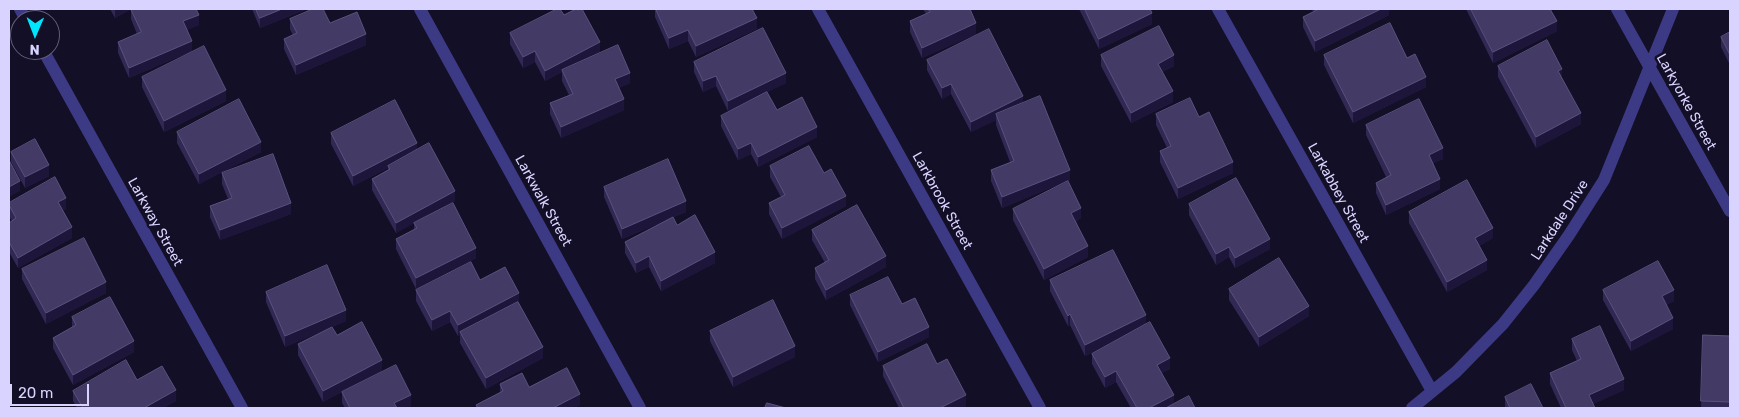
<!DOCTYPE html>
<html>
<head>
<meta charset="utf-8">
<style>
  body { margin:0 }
  #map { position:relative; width:1739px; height:417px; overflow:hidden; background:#130f26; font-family:Rubik,sans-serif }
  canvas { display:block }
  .frame { position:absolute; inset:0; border:10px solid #d9d4ff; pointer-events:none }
  .north { position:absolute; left:10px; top:10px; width:50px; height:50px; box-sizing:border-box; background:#130f26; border:1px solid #625e7d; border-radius:50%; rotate:181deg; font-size:14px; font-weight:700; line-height:20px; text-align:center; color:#d9d4ff }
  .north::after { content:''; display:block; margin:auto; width:18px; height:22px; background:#00e5ff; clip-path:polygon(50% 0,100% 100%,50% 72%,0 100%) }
  .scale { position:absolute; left:10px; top:384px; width:79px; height:22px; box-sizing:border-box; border:2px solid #d9d4ff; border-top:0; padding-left:6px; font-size:15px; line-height:18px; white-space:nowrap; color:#d9d4ff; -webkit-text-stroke:4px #130f26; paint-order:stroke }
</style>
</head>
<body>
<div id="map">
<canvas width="1739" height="417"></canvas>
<div class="frame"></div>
<div class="north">N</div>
<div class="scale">20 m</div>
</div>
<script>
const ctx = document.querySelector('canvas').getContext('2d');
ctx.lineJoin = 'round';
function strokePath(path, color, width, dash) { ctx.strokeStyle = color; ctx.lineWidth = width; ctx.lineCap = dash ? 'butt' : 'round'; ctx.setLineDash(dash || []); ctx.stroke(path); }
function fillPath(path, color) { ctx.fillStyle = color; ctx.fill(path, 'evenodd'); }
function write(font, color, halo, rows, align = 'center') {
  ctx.font = font + ' Rubik,sans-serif'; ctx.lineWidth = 5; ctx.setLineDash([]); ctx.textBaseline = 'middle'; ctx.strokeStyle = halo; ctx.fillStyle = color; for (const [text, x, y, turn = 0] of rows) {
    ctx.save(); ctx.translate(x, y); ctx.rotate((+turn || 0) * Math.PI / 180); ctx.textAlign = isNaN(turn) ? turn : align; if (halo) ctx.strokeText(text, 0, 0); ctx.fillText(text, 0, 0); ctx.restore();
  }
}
strokePath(new Path2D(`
  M 20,9 L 26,20
  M 420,9 L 640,408
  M 818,9 L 1040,408
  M 1218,9 L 1432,391
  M 1617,9 L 1730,211
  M 43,50 L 242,408
  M 1412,408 L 1456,372 L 1503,324 L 1534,285 L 1569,235 L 1604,180 L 1673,9`), '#3d3a85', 12);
fillPath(new Path2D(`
  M 110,9 L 196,9 L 199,25 L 187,30 L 192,51 L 129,78 L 118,53 L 118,42 L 137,34 L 131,19 L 131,9 L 115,18 Z
  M 252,9 L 307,9 L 260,28 Z
  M 655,9 L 752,9 L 757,29 L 696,57 L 688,41 L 669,49 L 655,17 Z
  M 923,9 L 970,9 L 976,34 L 922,58 L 910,32 L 910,21 L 926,14 Z
  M 1079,9 L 1150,9 L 1152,24 L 1099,49 Z
  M 1312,9 L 1389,9 L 1389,15 L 1315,52 L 1303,27 L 1303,17 L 1313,12 Z
  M 1466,9 L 1550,9 L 1557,31 L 1493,63 Z
  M 564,15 L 600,52 L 588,59 L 630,83 L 619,88 L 624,110 L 561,138 L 550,114 L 550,103 L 569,95 L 562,81 L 562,72 L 545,81 L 535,62 L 523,68 L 510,44 L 510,33 Z
  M 290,19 L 330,23 L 366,45 L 296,75 L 284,49 L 284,39 L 293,35 L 290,29 Z
  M 1730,32 L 1730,65 L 1721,47 L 1721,37 Z
  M 1101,55 L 1174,66 L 1162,72 L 1173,102 L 1131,123 L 1101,66 Z
  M 1324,55 L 1426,87 L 1353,123 L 1324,65 Z
  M 927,60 L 1023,103 L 1070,180 L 1002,208 L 991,181 L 991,170 L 1010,162 L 996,125 L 996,120 L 971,132 L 951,94 L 942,99 L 927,70 Z
  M 694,62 L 786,83 L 767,92 L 777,110 L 817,137 L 758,167 L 751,154 L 738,160 L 721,126 L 721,116 L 761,95 L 728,111 L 716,86 L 703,92 L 694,72 Z
  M 1498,66 L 1562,79 L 1581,124 L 1536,148 L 1498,77 Z
  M 142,77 L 226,101 L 164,132 L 142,87 Z
  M 1156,114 L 1233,173 L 1178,199 L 1160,162 L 1160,151 L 1167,148 L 1156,125 Z
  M 1366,125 L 1443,159 L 1433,163 L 1440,189 L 1386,215 L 1376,193 L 1376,183 L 1386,177 L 1366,135 Z
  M 177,132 L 261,152 L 199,184 L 177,143 Z
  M 331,133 L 417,150 L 455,201 L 436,211 L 476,258 L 416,289 L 396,249 L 396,239 L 414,230 L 414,223 L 396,233 L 372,190 L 372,179 L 388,170 L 388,168 L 353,186 L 331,144 Z
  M 11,152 L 49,176 L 25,188 L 11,162 Z
  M 770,166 L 824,173 L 846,206 L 782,239 L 769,214 L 769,203 L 781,197 L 770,177 Z
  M 222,173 L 291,214 L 220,240 L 210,217 L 210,206 L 228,199 L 222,184 Z
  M 604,187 L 686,212 L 622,239 L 604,197 Z
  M 9,203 L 66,209 L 63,210 L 72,238 L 18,268 L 9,252 L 9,223 L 12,221 L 9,216 Z
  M 1189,204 L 1270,249 L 1235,268 L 1229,257 L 1216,265 L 1189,215 Z
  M 1013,209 L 1081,218 L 1076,221 L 1088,257 L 1044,280 L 1013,220 Z
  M 1409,212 L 1493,238 L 1479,246 L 1487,270 L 1447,292 L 1409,223 Z
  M 677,225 L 715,263 L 661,291 L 649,267 L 636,273 L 625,253 L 625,242 Z
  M 812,230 L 886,267 L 826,300 L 815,279 L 815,268 L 825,263 L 812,240 Z
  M 22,269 L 106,293 L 46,324 L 22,279 Z
  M 480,280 L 519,303 L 543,358 L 486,389 L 460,343 L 460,335 L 458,336 L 450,322 L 432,331 L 416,301 L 416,290 Z
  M 1050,280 L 1146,324 L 1170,369 L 1162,373 L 1174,404 L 1195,408 L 1131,408 L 1116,382 L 1105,388 L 1092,364 L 1092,354 L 1119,339 L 1085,356 L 1070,325 L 1068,326 L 1050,291 Z
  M 1229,289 L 1309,316 L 1259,347 L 1229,300 Z
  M 1603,290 L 1674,301 L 1666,305 L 1673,329 L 1631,351 L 1603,300 Z
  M 266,292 L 346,321 L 285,347 L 266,302 Z
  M 850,295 L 929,337 L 878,362 L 850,305 Z
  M 72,317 L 134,352 L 73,385 L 53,348 L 53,338 L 72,327 Z
  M 710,331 L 795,357 L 733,387 L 710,341 Z
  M 1703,335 L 1730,336 L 1730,408 L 1701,408 Z
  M 1572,339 L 1624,390 L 1593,404 L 1595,408 L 1561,408 L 1550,384 L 1550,373 L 1577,361 L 1572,350 Z
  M 298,344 L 382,371 L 323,402 L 298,355 Z
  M 937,364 L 966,406 L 961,408 L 899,408 L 883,376 L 883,366 Z
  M 500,384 L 529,387 L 580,405 L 574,408 L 476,408 L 476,405 L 500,393 Z
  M 73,391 L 176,401 L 163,408 L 77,408 L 73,401 Z
  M 342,392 L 411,406 L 406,408 L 345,408 L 342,403 Z
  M 1505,397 L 1543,408 L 1505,408 Z`), '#312854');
fillPath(new Path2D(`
  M 115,9 L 131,9 L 115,18 Z
  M 282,9 L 307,9 L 260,28 L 260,18 Z
  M 1381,9 L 1389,9 L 1389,15 L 1315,52 L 1315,41 Z
  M 1152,13 L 1152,24 L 1099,49 L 1099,39 Z
  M 199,15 L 199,25 L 183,32 L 183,21 Z
  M 757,18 L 757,29 L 696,57 L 696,46 Z
  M 1557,21 L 1557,31 L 1493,63 L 1493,52 Z
  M 976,23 L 976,34 L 922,58 L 922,48 Z
  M 688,30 L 688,41 L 669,49 L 669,38 Z
  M 366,34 L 366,45 L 296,75 L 296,65 Z
  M 192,41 L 192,51 L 129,78 L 129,68 Z
  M 600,42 L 600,52 L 563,72 L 562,70 L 562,72 L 545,81 L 545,71 Z
  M 535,51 L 535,62 L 523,68 L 523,57 Z
  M 1174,55 L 1174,66 L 1158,74 L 1158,64 Z
  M 1562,69 L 1562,80 L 1558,71 Z
  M 630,73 L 630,83 L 615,90 L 615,79 Z
  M 786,73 L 786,83 L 728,111 L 728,101 Z
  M 716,76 L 716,86 L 703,92 L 703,81 Z
  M 1426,77 L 1426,87 L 1353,123 L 1353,112 Z
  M 951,84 L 951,94 L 942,99 L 942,88 Z
  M 226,90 L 226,101 L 164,132 L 164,121 Z
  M 1173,91 L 1173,102 L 1131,123 L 1131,113 Z
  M 1023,96 L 1023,106 L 996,114 L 996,120 L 971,132 L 971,122 Z
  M 624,99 L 624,110 L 561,138 L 561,127 Z
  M 1581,113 L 1581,124 L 1536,148 L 1536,137 Z
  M 817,127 L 817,137 L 758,167 L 758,157 Z
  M 261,142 L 261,152 L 199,184 L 199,174 Z
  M 417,143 L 417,153 L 388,166 L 388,168 L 353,186 L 353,176 Z
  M 751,143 L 751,154 L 738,160 L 738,149 Z
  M 1443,148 L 1443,159 L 1429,165 L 1429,155 Z
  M 1233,162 L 1233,173 L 1178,199 L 1178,188 Z
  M 49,165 L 49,176 L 25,188 L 25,177 Z
  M 1070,170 L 1070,180 L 1002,208 L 1002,197 Z
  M 1440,179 L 1440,189 L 1386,215 L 1386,205 Z
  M 20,181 L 20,191 L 9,197 L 9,187 Z
  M 455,191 L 455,201 L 396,233 L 396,223 Z
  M 846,196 L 846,206 L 782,239 L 782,228 Z
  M 66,198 L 66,209 L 58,213 L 58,202 Z
  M 686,201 L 686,212 L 622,239 L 622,229 Z
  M 291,203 L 291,214 L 220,240 L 220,230 Z
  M 1081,208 L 1081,218 L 1071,223 L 1071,213 Z
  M 72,227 L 72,238 L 18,268 L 18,258 Z
  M 1493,228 L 1493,238 L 1475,249 L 1475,238 Z
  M 1270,239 L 1270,249 L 1235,268 L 1235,258 Z
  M 1088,246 L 1088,257 L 1044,280 L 1044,269 Z
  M 1229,247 L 1229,257 L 1216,265 L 1216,254 Z
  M 476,248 L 476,258 L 416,289 L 416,278 Z
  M 715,252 L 715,263 L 661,291 L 661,281 Z
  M 649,256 L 649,267 L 636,273 L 636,263 Z
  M 886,256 L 886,267 L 826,300 L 826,290 Z
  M 1487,260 L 1487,270 L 1447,292 L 1447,282 Z
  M 106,282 L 106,293 L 46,324 L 46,313 Z
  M 1674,290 L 1674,301 L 1662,307 L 1662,296 Z
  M 519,293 L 519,304 L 460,332 L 460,335 L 458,336 L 458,325 Z
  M 1309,306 L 1309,316 L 1259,347 L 1259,337 Z
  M 346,310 L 346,321 L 285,347 L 285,336 Z
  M 450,311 L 450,322 L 432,331 L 432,320 Z
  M 1070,314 L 1070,325 L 1068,326 L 1068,316 Z
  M 1146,315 L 1146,326 L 1085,356 L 1085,345 Z
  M 1673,318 L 1673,329 L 1631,351 L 1631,341 Z
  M 929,327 L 929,337 L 878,362 L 878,352 Z
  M 134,341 L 134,352 L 73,385 L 73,375 Z
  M 795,346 L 795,357 L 733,387 L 733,377 Z
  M 543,347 L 543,358 L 486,389 L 486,378 Z
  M 1170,358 L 1170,369 L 1157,376 L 1157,365 Z
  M 382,360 L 382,371 L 323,402 L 323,391 Z
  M 1116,371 L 1116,382 L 1105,388 L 1105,377 Z
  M 1624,379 L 1624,390 L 1589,406 L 1589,395 Z
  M 176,390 L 176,401 L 163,408 L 144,408 Z
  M 580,394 L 580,405 L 574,408 L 553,408 Z
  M 411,395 L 411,406 L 406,408 L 394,408 L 394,403 Z
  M 966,395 L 966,406 L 961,408 L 940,408 Z
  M 1174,395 L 1174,405 L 1168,408 L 1149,408 Z`), '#1d163a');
const building = new Path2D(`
  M 131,9 L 196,9 L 199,15 L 183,21 L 192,41 L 129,68 L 118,42 L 141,32 Z
  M 256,9 L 282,9 L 260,18 Z
  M 313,9 L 323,9 L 330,23 L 357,12 L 366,34 L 296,65 L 284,39 L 297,33 L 290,19 Z
  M 557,9 L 560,9 L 564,15 L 576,9 L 582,9 L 600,42 L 545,71 L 535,51 L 523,57 L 510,33 Z
  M 656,9 L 752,9 L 757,18 L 696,46 L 688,30 L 669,38 Z
  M 928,9 L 970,9 L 976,23 L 922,48 L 910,21 L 930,12 Z
  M 1085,9 L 1150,9 L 1152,13 L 1099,39 Z
  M 1317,9 L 1381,9 L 1315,41 L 1303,17 L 1317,10 Z
  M 1471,9 L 1550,9 L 1557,21 L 1493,52 Z
  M 1390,23 L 1407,58 L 1415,54 L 1426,77 L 1353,112 L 1324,55 Z
  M 1159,26 L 1174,55 L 1158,64 L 1173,91 L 1131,113 L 1101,55 Z
  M 763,28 L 786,73 L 728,101 L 716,76 L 703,81 L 694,62 Z
  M 989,29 L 1023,96 L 971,122 L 951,84 L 942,88 L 927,60 Z
  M 1730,32 L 1730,55 L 1721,37 Z
  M 1547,40 L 1562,69 L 1558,71 L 1581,113 L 1536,137 L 1498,66 Z
  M 618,45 L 630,73 L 615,79 L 624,99 L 561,127 L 550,103 L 573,94 L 562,70 Z
  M 204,46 L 226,90 L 164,121 L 142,77 Z
  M 767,92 L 777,110 L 802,97 L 817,127 L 758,157 L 751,143 L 738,149 L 721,116 Z
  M 1040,96 L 1070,170 L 1002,197 L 991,170 L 1014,161 L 996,114 Z
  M 1190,98 L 1199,117 L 1209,112 L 1233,162 L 1178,188 L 1160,151 L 1171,146 L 1156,114 Z
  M 239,99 L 261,142 L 199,174 L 177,132 Z
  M 1419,99 L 1443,148 L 1429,155 L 1440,179 L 1386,205 L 1376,183 L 1391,175 L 1366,125 Z
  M 395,100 L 417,143 L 353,176 L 331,133 Z
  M 35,139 L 49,165 L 25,177 L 11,152 Z
  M 429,143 L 455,191 L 396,223 L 372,179 L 390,169 L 388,166 Z
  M 809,146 L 824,173 L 831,169 L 846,196 L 782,228 L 769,203 L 785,195 L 770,166 Z
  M 273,154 L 291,203 L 220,230 L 210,206 L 232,198 L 222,173 Z
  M 668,159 L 686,201 L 622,229 L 604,187 Z
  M 9,160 L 20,181 L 9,187 Z
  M 55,177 L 66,198 L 58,202 L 72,227 L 18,258 L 9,242 L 9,223 L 16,218 L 9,205 L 9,203 Z
  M 1236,178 L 1270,239 L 1235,258 L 1229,247 L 1216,254 L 1189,204 Z
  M 1467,180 L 1493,228 L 1475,238 L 1487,260 L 1447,282 L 1409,212 Z
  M 1068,181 L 1081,208 L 1071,213 L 1088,246 L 1044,269 L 1013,209 Z
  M 453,203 L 476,248 L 416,278 L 396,239 L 417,228 L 414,223 Z
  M 857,205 L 886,256 L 826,290 L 815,268 L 829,260 L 812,230 Z
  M 695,215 L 715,252 L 661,281 L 649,256 L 636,263 L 625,242 L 673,217 L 677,225 Z
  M 84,238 L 106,282 L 46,313 L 22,269 Z
  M 1113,250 L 1146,315 L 1085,345 L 1070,314 L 1068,316 L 1050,280 Z
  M 1279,258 L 1309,306 L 1259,337 L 1229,289 Z
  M 1658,261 L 1674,290 L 1662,296 L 1673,318 L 1631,341 L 1603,290 Z
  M 471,262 L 480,280 L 505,267 L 519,293 L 458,325 L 450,311 L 432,320 L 416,290 Z
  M 327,265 L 346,310 L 285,336 L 266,292 Z
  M 888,277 L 902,304 L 915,298 L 929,327 L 878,352 L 850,295 Z
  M 110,297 L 134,341 L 73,375 L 53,338 L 76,325 L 72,317 Z
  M 773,300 L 795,346 L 733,377 L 710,331 Z
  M 518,302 L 543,347 L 486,378 L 460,332 Z
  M 362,322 L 382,360 L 323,391 L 298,344 L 332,327 L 337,335 Z
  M 1150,322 L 1170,358 L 1157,365 L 1174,395 L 1149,408 L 1137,408 L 1116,371 L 1105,377 L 1092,354 Z
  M 1600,326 L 1624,379 L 1589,395 L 1595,408 L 1566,408 L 1550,373 L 1581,359 L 1572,339 Z
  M 1703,335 L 1730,336 L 1730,402 L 1701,401 Z
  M 927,344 L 937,364 L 947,359 L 966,395 L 940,408 L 904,408 L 883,366 Z
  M 126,360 L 137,380 L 162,366 L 176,390 L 144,408 L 83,408 L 73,391 Z
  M 396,365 L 411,395 L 394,403 L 397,408 L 350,408 L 342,392 Z
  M 567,368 L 580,394 L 553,408 L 478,408 L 476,405 L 503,391 L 500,384 L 522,373 L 529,387 Z
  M 1531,384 L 1543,408 L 1510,408 L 1505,397 Z
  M 1189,396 L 1195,408 L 1166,408 Z
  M 767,403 L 786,408 L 765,408 Z`);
fillPath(building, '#433a66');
strokePath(building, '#5a527e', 1);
write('14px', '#d9d4ff', '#130f26', [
  ["Larkyorke Street",1686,102,61],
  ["Larkabbey Street",1338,193,61],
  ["Larkwalk Street",543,201,61],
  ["Larkbrook Street",942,201,61],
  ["Larkdale Drive",1560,220,-57],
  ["Larkway Street",155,222,61]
]);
</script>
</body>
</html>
